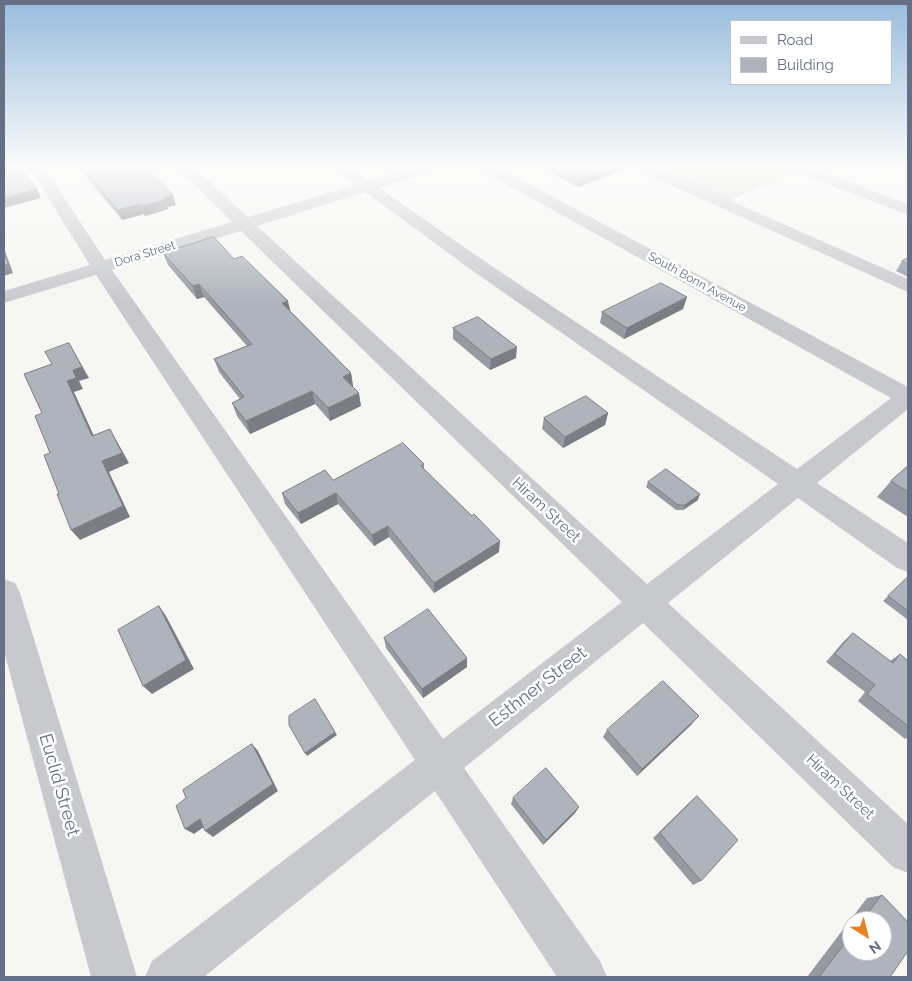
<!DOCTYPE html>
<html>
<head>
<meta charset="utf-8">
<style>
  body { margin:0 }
  #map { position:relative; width:912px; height:981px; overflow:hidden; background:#f6f7f3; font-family:Raleway,sans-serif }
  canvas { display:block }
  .frame { position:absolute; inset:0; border:5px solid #656f85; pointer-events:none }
  .legend { position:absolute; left:730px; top:20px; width:162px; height:65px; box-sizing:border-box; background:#fff; border:1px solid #c1c5ce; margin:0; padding:6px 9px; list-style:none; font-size:15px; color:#656f85 }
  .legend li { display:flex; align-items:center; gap:10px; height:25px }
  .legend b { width:25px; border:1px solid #c1c5ce }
  .north { position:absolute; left:842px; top:911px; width:50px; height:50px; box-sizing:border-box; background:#fff; border:1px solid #c1c5ce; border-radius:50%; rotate:144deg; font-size:14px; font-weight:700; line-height:20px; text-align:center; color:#656f85 }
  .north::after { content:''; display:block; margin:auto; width:18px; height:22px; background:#e68224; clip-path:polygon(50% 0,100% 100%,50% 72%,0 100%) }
</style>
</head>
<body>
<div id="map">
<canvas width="912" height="981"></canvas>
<div class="frame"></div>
<ul class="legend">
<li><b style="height:6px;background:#c7c9cd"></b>Road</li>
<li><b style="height:14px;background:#aeb3bc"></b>Building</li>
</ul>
<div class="north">N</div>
</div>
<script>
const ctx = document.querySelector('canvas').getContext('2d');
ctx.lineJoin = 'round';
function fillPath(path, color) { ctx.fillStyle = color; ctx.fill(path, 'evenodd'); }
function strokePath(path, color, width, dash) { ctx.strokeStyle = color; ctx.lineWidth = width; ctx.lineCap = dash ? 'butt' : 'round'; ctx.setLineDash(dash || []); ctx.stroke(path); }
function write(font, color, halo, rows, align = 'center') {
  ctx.font = font + ' Raleway,sans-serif'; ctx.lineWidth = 5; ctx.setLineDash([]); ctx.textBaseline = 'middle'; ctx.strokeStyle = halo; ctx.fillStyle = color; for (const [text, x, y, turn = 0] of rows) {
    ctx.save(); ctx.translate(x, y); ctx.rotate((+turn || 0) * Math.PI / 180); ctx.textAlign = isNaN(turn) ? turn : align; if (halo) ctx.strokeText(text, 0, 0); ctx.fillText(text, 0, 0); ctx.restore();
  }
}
fillPath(new Path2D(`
  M 651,167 L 785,167 L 797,171 L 728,201 Z`), '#d6ded4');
fillPath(new Path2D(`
  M 29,167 L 44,167 L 105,260 L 232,222 L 177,167 L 193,167 L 248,217 L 355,185 L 333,167 L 350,167 L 369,181 L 416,167 L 438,167 L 436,170 L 379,188 L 487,263 L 797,469 L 891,398 L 481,170 L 478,167 L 497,167 L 908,387 L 908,409 L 817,483 L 908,543 L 908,572 L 897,568 L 798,498 L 668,603 L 908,824 L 908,873 L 893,867 L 643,623 L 464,768 L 600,961 L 607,977 L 557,977 L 435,791 L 204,977 L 145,977 L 152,961 L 415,760 L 96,275 L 4,303 L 4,291 L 90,265 ZM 365,192 L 473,271 L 778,484 L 647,584 L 257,226 ZM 241,231 L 622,602 L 443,739 L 112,270 Z
  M 634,167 L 654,167 L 908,279 L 908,292 L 637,170 Z
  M 788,167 L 809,167 L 908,204 L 908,215 L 791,170 Z
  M 4,579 L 15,583 L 20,593 L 137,977 L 91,977 L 4,651 Z`), '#c7c9cd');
fillPath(new Path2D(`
  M 78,167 L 145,167 L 176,205 L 167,207 L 168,209 L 145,216 L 144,214 L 122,220 Z
  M 540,167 L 631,167 L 630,168 L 578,187 Z
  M 854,167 L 871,167 L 864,170 Z
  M 163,253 L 234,259 L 290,311 L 351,373 L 353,386 L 352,387 L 361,406 L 330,421 L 315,404 L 250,434 L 237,416 L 232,403 L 240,399 L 219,372 L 214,359 L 247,346 L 204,297 L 197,299 L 168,265 Z
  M 908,258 L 908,277 L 896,271 L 902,261 Z
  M 687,297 L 683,309 L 624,339 L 600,323 L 602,312 Z
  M 453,328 L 516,358 L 490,370 L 453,339 Z
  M 608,413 L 605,425 L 563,448 L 542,429 L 544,418 Z
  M 424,464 L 424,469 L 499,552 L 434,593 L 389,537 L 374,546 L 338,504 L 301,524 L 285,504 L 282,493 L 333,480 Z
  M 908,466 L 908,517 L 877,497 L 891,481 Z
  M 648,482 L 698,500 L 683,510 L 676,510 L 646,487 Z
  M 907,578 L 908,579 L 908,620 L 883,601 Z
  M 853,633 L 890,661 L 900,654 L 908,661 L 908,737 L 905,739 L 858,701 L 865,692 L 826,662 L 844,641 Z
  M 384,638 L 467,658 L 467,667 L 423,698 L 386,648 Z
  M 692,724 L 637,776 L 603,737 L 607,730 Z
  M 697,796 L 701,881 L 693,885 L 653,838 L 690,802 Z
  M 513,798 L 579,807 L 575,813 L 543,845 L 511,804 Z
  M 882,895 L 890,977 L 807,977 L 867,898 ZM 852,921 L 882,921 L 852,951 Z`), '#969aa2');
fillPath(new Path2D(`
  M 614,167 L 631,167 L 630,168 L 578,187 L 579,179 Z
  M 865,167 L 871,167 L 864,170 Z
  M 37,189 L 41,198 L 4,208 L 4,198 Z
  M 173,195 L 176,205 L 167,207 L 168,209 L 145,216 L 142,206 L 163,198 Z
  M 140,204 L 144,214 L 122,220 L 118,210 Z
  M 4,248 L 13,273 L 4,276 Z
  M 199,284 L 204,297 L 197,299 L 193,286 Z
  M 687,297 L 683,309 L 624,339 L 627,328 Z
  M 288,301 L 291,314 L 282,303 Z
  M 69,343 L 89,378 L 79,381 L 83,389 L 74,392 L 99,447 L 92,436 L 67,381 L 73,370 Z
  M 517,347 L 516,358 L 490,370 L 491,359 Z
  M 351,373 L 353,386 L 345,390 L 343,377 Z
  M 312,391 L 315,404 L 250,434 L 246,421 Z
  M 359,393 L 361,406 L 330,421 L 328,408 Z
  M 608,413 L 605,425 L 563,448 L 565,437 Z
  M 110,429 L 129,463 L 109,472 L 130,517 L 80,540 L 71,530 L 102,461 Z
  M 336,493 L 338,504 L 301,524 L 298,513 Z
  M 700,494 L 698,500 L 683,510 L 685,505 Z
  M 388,526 L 389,537 L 374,546 L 372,535 Z
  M 500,541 L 499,552 L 434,593 L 434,583 Z
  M 159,606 L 166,616 L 194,669 L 152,694 L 143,686 Z
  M 467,658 L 467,667 L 423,698 L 422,689 Z
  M 699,716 L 692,724 L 637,776 L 642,769 Z
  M 335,732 L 337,735 L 307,756 L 305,753 Z
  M 252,744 L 258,751 L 278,791 L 213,837 L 205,831 Z
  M 579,807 L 575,813 L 543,845 L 546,840 Z
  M 200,819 L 208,824 L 194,834 L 185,829 Z`), '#7a7d84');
const building = new Path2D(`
  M 4,167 L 19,167 L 37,189 L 4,198 Z
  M 82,167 L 145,167 L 173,195 L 163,198 L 164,200 L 142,206 L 140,204 L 118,210 Z
  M 556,167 L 614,167 L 579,179 Z
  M 214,237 L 234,259 L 242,256 L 288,301 L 282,303 L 351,373 L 343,377 L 359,393 L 328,408 L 312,391 L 246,421 L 232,403 L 244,397 L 214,359 L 252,344 L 199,284 L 193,286 L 163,253 Z
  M 4,253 L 8,264 L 4,265 Z
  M 908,258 L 908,264 L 902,261 Z
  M 661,283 L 687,297 L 627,328 L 602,312 Z
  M 478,317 L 517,347 L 491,359 L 453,328 Z
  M 69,343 L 82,367 L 73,370 L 76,378 L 67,381 L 92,436 L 110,429 L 122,453 L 102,461 L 123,506 L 71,530 L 57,494 L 59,494 L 44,455 L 50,453 L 35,416 L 42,413 L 24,374 L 52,364 L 45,352 Z
  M 586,396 L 608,413 L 565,437 L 544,418 Z
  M 403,443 L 424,464 L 421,466 L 472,516 L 474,514 L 500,541 L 434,583 L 388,526 L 372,535 L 336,493 L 298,513 L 282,493 L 325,470 L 333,480 Z
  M 908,466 L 908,492 L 891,481 Z
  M 666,469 L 700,494 L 685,505 L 678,505 L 648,482 Z
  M 907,578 L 908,579 L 908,611 L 888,596 Z
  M 159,606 L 186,660 L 143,686 L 118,630 Z
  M 428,609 L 467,658 L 422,689 L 384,638 Z
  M 853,633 L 893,663 L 900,654 L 908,661 L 908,726 L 867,694 L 875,685 L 835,654 Z
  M 663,681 L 699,716 L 642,769 L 607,730 Z
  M 315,699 L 335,732 L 305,753 L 289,725 L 289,716 Z
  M 252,744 L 273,784 L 205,831 L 200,819 L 185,829 L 176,806 L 186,798 L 183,790 Z
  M 546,768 L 579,807 L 546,840 L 513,798 Z
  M 697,796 L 738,840 L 701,881 L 660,833 Z
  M 882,895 L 908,922 L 908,951 L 890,977 L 819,977 L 852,934 L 852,951 L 882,951 L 882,921 L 862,921 Z`);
fillPath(building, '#aeb3bc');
strokePath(building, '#7a7d84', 1);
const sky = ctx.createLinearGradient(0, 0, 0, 304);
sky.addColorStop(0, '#98bcde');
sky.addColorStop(0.55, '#fbfbfa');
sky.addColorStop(1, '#fbfbfa00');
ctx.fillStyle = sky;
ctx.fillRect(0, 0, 912, 304);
write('12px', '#656f85', '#fff', [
  ["Dora Street",145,254,-17],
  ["South Bonn Avenue",697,282,29]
]);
write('15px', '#656f85', '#fff', [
  ["Hiram Street",546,510,43],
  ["Hiram Street",840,787,43]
]);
write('18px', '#656f85', '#fff', [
  ["Esthner Street",538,687,-38],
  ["Euclid Street",59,785,74]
]);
</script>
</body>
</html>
